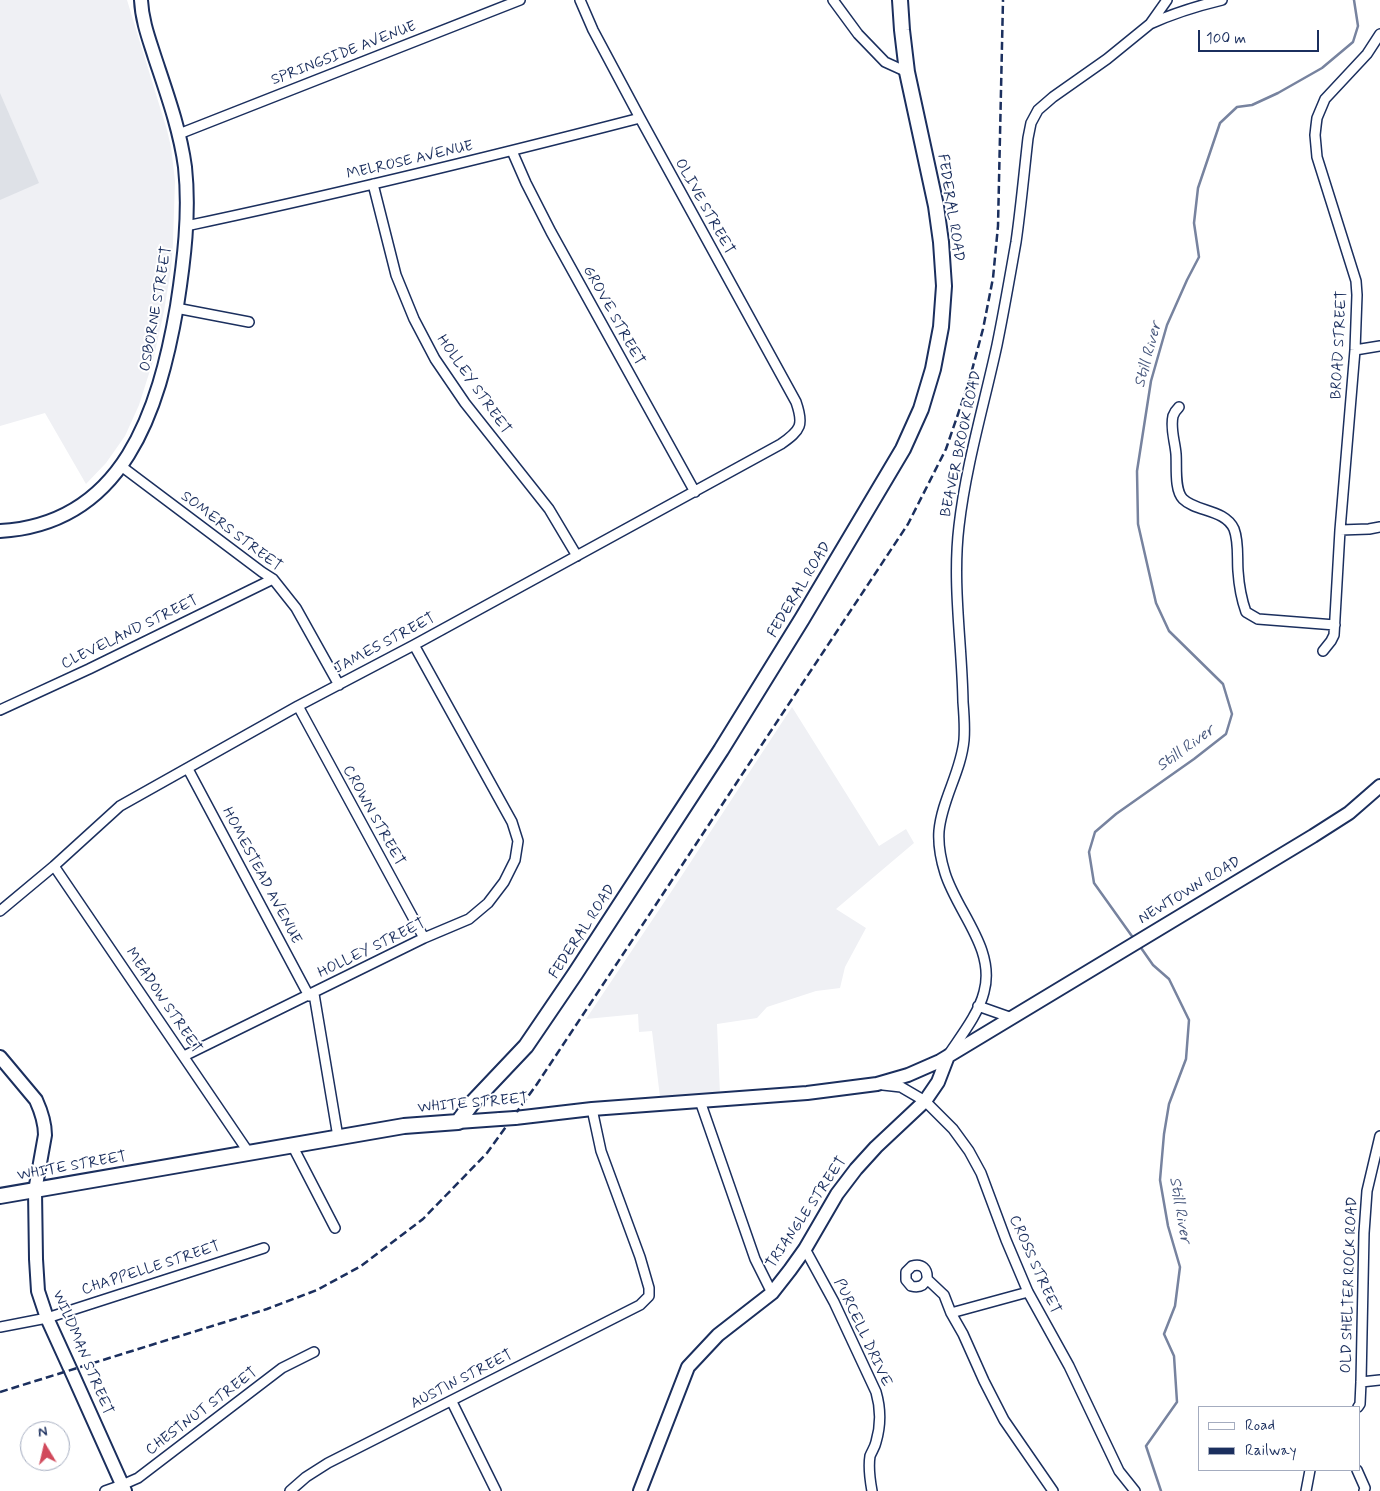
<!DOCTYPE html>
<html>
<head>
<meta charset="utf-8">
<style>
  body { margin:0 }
  #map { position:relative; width:1380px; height:1491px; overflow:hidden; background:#fff; font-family:Mynerve,sans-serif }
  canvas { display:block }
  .legend { position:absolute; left:1198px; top:1406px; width:162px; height:65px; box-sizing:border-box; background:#fff; border:1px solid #a4acbf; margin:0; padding:6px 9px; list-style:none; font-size:15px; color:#1b2f5e }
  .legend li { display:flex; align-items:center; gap:10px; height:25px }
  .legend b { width:25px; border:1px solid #a4acbf }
  .north { position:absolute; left:20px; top:1421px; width:50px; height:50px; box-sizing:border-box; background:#fff; border:1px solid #a4acbf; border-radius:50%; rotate:351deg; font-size:14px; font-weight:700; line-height:20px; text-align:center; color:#1b2f5e }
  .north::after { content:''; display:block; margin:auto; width:18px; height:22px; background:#d1495b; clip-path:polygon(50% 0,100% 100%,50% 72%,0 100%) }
  .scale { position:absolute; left:1198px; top:30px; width:121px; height:22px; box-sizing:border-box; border:2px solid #1b2f5e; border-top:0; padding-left:6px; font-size:15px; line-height:18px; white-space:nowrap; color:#1b2f5e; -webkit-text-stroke:4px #fff; paint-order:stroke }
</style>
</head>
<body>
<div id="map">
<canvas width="1380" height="1491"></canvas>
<ul class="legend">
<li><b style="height:6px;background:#fff"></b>Road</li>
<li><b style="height:6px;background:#1b2f5e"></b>Railway</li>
</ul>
<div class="north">N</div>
<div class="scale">100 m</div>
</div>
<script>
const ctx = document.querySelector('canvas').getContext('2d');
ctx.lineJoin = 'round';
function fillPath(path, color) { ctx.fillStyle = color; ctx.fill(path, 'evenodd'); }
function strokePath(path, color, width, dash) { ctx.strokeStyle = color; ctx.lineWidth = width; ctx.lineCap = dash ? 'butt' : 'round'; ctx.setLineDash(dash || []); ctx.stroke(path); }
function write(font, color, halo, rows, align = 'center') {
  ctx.font = font + ' Mynerve,sans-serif'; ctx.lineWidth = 4; ctx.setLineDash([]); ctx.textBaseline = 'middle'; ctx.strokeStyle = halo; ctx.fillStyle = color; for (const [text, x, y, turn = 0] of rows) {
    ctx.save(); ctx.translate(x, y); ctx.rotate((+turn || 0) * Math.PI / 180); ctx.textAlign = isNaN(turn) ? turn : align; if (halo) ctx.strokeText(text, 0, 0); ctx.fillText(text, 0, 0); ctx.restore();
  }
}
fillPath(new Path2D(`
  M 0,0 L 127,0 L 167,130 L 171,147 L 175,181 L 173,242 L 171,269 L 164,311 L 153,361 L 139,405 L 125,436 L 106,463 L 86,484 L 45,413 L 0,426 Z
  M 792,707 L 879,846 L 906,829 L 914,843 L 836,909 L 866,928 L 845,967 L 840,988 L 816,991 L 767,1007 L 757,1018 L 717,1024 L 720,1094 L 660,1097 L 652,1031 L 639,1032 L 638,1014 L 586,1019 L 675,886 Z`), '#eff0f4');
fillPath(new Path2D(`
  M 0,93 L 39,183 L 0,200 Z`), '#dee1e7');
strokePath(new Path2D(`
  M 1134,939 L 1094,883 L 1089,852 L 1095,832 L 1116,814 L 1194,759 L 1226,734 L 1232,714 L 1223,684 L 1169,631 L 1156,603 L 1138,524 L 1137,471 L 1151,381 L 1167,325 L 1187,280 L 1199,257 L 1194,223 L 1198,188 L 1220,123 L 1237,107 L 1252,105 L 1278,93 L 1322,68 L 1353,42 L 1358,26 L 1354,0
  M 1139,945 L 1153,965 L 1169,979 L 1189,1020 L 1186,1059 L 1169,1104 L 1164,1134 L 1160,1180 L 1168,1226 L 1180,1267 L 1175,1306 L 1164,1334 L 1174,1356 L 1177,1402 L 1146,1446 L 1161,1491`), '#77839f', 2.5);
const street = new Path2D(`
  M 833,0 L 858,34 L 885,62 L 907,72
  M 1150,24 C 1174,13 1197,6 1222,0
  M 179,134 L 520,0
  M 512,151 L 526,183 L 551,232 L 695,492
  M 373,184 L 396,275 L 414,319 L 435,359 L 465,403 L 549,509 L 577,556
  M 186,226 C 338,194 489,157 640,118
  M 176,308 L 249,322
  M 1355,350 L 1380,346
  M 1179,407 C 1176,410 1174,413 1173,416 C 1170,429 1175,441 1176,454 C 1177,466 1174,490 1183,499 C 1196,512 1225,509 1234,529 C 1239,542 1237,558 1238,571 C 1239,586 1241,598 1246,612 L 1258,619 L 1335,625
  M 121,466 L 262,572 L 273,579 L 296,608 L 339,685
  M 1340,530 L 1369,529 L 1380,527
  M 1323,651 L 1331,641 L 1334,635 L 1340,530 L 1355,350 L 1357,295 L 1356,281 L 1317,157 L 1315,135 L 1316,126 L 1317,118 L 1325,99 L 1367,54 L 1380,34
  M 298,706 L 424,938
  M 0,710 L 89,669 L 273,579
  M 188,769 L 309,996
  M 54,866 L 249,1153
  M 0,911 L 54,866 L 120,806 L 298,706 L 414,645 L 781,444 C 801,430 804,425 796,402 L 640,118 L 593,30 L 580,0
  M 314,994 L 338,1137
  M 978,1006 L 1012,1018
  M 949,1054 C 961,1036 979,1013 984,992 C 996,949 957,912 945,873 C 941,860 938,845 939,831 C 942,799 961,772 964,740 C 965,727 964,714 963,702 C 962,643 952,584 959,526 C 966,465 984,405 997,345 C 1004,311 1010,276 1016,242 C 1021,207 1024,173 1028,138 L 1031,123 L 1038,110 L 1053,97 L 1107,59 L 1150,24 L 1167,0
  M 184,1056 L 424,938 L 469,919 L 488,903 L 504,882 L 515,860 L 518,841 L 512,822 L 414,645
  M 883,1085 L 901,1087 L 925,1101 L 953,1129 L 969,1151 L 981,1173 L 1006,1240 L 1028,1292 L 1069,1366 L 1119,1471 L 1135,1491
  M 700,1101 L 755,1259 L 772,1293
  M 292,1145 L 335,1228
  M 805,1249 L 834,1302 L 876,1392 C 881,1409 881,1425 876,1442 C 875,1447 872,1451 870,1456 C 868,1468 870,1480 872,1491
  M 927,1279 C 924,1286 919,1288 911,1286 L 906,1280 L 906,1272 L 912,1266 C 922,1263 928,1269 927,1279 L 944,1295 L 951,1313 L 963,1334 L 984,1381 L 1004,1420 L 1053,1491
  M 951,1313 L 1028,1292
  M 0,1327 L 47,1318 L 264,1248
  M 1361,1382 L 1380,1380
  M 452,1402 L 496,1491
  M 1358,1407 L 1360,1404 L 1361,1382 L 1364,1233 L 1367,1191 L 1380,1136
  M 1357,1470 L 1365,1488 L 1364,1491
  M 105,1491 L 122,1485 L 138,1478 L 282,1368 L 314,1352
  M 290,1491 L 306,1477 L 328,1463 L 640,1305 L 649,1296 L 649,1288 L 640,1257 L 601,1151 L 592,1109
  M 1306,1491 L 1310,1470`);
const secondary = new Path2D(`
  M 0,531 C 124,524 159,410 177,306 C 184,261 190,213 185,167 C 180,130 167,94 155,58 C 149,39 142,21 141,0
  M 0,1057 L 36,1100 C 41,1111 45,1122 45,1135 L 35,1191 L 36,1259 L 38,1291 L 47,1318 L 73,1375 L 125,1491
  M 515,1118 L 592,1109 L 807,1093 L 877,1084 L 908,1075 L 940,1061 L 1313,836 L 1349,813 L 1380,786
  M 458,1122 L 500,1119
  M 640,1491 L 688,1367 L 718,1335 L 772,1293 L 790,1270 L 805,1249 L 837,1194 L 856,1169 L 876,1147 L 925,1101 L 938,1082 L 948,1056`);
const primary = new Path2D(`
  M 0,1196 L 404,1126 L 458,1122 L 473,1102 L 526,1046 L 575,974 L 721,750 L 802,619 L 903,449 L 921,409 L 933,369 L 941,327 L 944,286 L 941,242 L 936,206 L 907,72 L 902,30 L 900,0`);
strokePath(street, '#1b2f5e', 12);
strokePath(secondary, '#1b2f5e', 16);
strokePath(primary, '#1b2f5e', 18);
strokePath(street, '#fff', 9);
strokePath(secondary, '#fff', 12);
strokePath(primary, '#fff', 14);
strokePath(new Path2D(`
  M 0,1392 L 267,1309 L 317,1290 L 361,1266 L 423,1219 L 487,1153 L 537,1084 L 908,524 L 946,449 L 968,385 L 983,329 L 993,278 L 998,226 L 1003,0`), '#1b2f5e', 2.5, [8, 4]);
const secondaryBridge = new Path2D(`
  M 500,1119 L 515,1118`);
strokePath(secondaryBridge, '#1b2f5e', 16, []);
strokePath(secondaryBridge, '#fff', 12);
write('15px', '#1b2f5e', '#fff', [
  ["SPRINGSIDE AVENUE",344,54,-21],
  ["MELROSE AVENUE",410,161,-13],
  ["OLIVE STREET",704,207,61],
  ["FEDERAL ROAD",950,208,81],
  ["OSBORNE STREET",157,309,-80],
  ["GROVE STREET",613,316,61],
  ["BROAD STREET",1340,345,-87],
  ["HOLLEY STREET",473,385,55],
  ["BEAVER BROOK ROAD",962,444,-78],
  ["SOMERS STREET",231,532,37],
  ["FEDERAL ROAD",800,590,-59],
  ["CLEVELAND STREET",130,633,-26],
  ["JAMES STREET",385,644,-28],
  ["CROWN STREET",373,816,61],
  ["HOMESTEAD AVENUE",261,876,62],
  ["NEWTOWN ROAD",1190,891,-31],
  ["FEDERAL ROAD",583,932,-57],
  ["HOLLEY STREET",372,949,-26],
  ["MEADOW STREET",163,1001,56],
  ["WHITE STREET",473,1104,-5],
  ["WHITE STREET",72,1167,-10],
  ["TRIANGLE STREET",807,1213,-56],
  ["CROSS STREET",1034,1265,66],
  ["CHAPPELLE STREET",151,1269,-18],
  ["OLD SHELTER ROCK ROAD",1350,1285,-88],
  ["PURCELL DRIVE",862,1333,65],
  ["WILDMAN STREET",82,1353,67],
  ["AUSTIN STREET",462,1380,-27],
  ["CHESTNUT STREET",202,1412,-37]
]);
write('italic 16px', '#49597e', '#fff', [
  ["Still River",1149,355,-75],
  ["Still River",1186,749,-36],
  ["Still River",1179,1210,80]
]);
</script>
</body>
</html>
